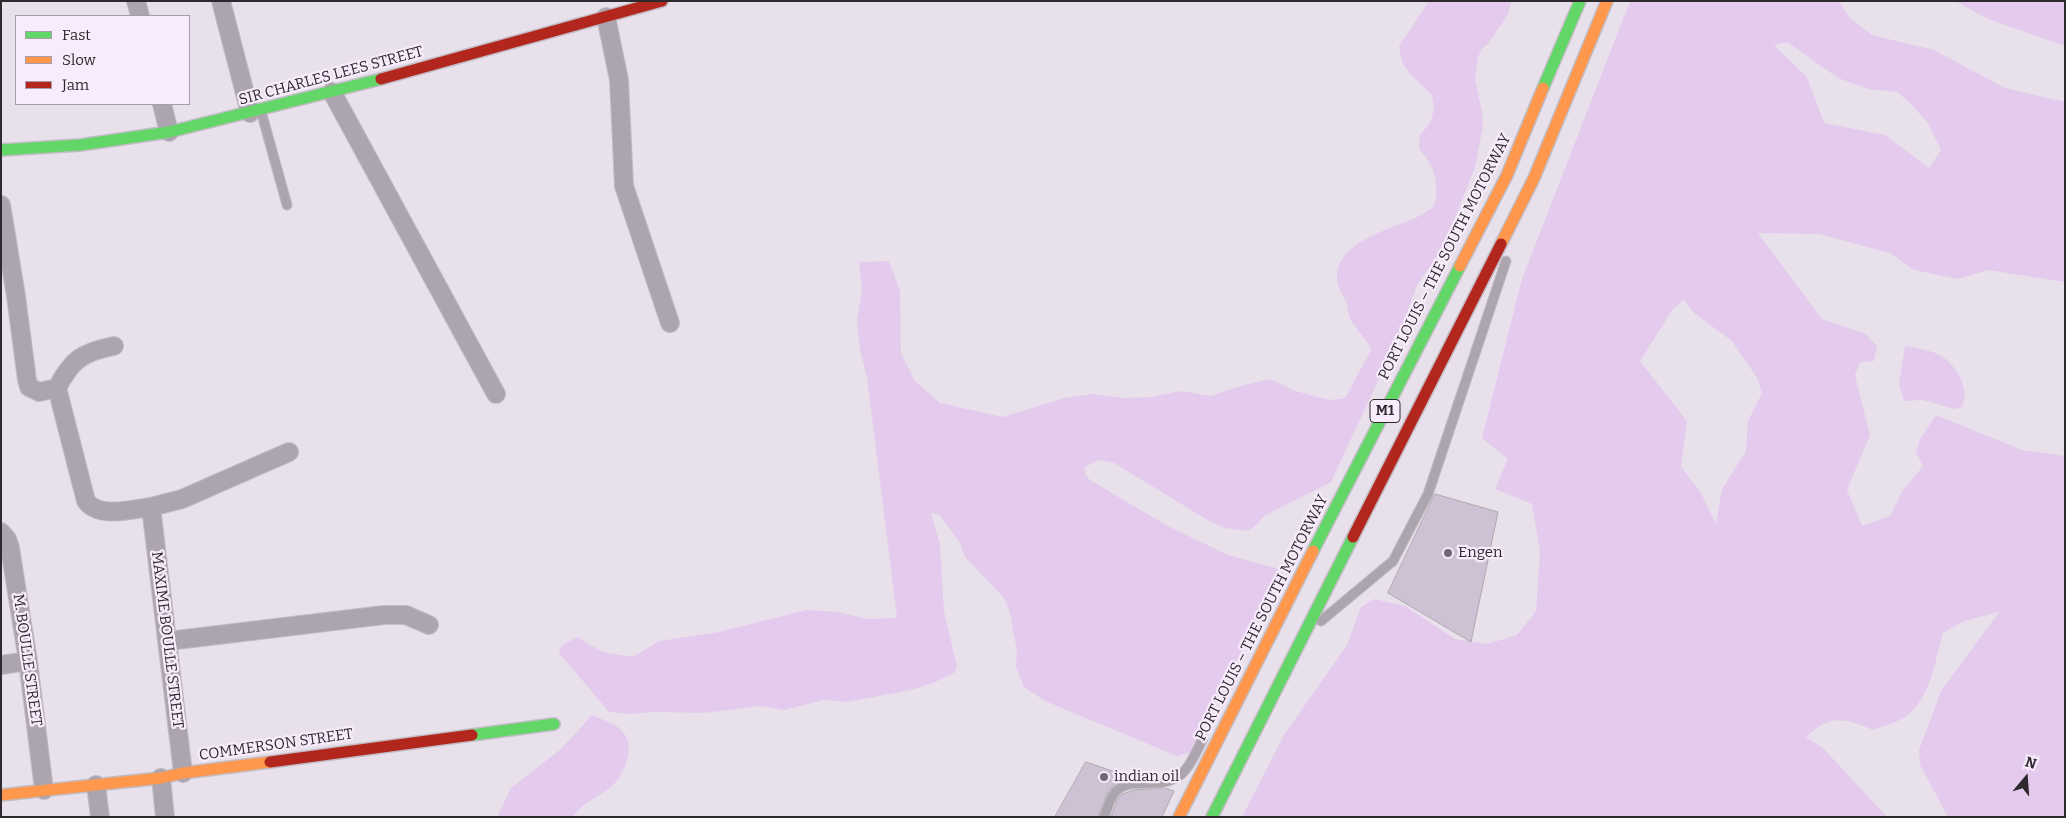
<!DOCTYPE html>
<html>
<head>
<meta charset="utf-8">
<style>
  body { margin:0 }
  #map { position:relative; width:2066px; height:818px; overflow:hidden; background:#e8e1eb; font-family:Bitter,serif }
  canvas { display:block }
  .frame { position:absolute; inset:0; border:2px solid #2d292f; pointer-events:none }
  .legend { position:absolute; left:15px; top:15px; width:175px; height:90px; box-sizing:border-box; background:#f8ebfc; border:1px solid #a79daa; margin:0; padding:6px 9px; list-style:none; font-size:15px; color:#2d292f }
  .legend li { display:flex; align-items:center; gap:10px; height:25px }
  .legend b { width:25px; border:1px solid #a79daa }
  .north { position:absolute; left:2001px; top:753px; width:50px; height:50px; -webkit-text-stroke:4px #f8ebfc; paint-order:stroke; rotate:18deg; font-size:14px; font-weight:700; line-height:20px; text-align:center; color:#2d292f }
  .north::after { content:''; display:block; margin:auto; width:18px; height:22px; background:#2d292f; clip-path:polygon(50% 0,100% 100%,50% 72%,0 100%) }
</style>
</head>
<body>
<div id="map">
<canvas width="2066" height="818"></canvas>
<div class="frame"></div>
<ul class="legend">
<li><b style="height:6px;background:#63d668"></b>Fast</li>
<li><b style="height:6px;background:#ff974d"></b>Slow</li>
<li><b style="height:6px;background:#b3261e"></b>Jam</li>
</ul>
<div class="north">N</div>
</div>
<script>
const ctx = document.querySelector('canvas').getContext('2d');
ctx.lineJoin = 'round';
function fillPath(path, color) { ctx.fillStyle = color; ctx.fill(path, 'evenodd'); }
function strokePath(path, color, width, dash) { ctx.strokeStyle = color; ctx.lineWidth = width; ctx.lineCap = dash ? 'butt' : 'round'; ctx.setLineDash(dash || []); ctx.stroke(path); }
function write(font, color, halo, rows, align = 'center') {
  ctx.font = font + ' Bitter,serif'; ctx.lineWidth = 4.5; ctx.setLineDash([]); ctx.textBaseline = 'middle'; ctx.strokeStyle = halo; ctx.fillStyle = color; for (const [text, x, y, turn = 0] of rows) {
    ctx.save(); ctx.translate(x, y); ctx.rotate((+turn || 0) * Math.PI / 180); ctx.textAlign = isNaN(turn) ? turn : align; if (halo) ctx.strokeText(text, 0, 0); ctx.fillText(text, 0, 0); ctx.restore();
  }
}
fillPath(new Path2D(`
  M 1429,1 L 1512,1 L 1507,16 L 1488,44 L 1482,49 L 1478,57 L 1475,79 L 1482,112 L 1483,127 L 1475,167 L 1444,246 L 1417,285 L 1397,340 L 1331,482 L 1264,516 L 1254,527 L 1248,531 L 1224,528 L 1209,521 L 1114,463 L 1099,460 L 1085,467 L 1085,474 L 1090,480 L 1166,525 L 1228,555 L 1282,570 L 1191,752 L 1177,756 L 1045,701 L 1024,687 L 1016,667 L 1017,651 L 1010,613 L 1004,598 L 965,557 L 959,541 L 939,515 L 931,513 L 940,544 L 944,611 L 957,667 L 954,673 L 933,683 L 911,690 L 847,702 L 824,700 L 784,710 L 760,706 L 704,713 L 654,712 L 632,714 L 609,712 L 559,653 L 561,646 L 577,637 L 603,652 L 633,657 L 659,641 L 719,632 L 807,610 L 838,612 L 868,619 L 897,618 L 867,378 L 860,350 L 857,320 L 862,290 L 859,262 L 889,261 L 900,291 L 901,353 L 915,381 L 940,403 L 1003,417 L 1064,398 L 1092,394 L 1123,398 L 1152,397 L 1181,391 L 1211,396 L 1240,386 L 1270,379 L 1293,390 L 1316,397 L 1332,400 L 1345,398 L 1371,350 C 1366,338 1356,330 1350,319 C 1348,314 1348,308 1347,304 C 1343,294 1336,287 1337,275 C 1339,240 1393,229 1419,216 C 1424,213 1431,210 1434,205 C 1437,199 1436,192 1436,186 C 1435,170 1430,161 1419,149 L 1420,135 L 1430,123 L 1434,109 L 1432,95 L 1410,74 L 1402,62 L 1399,46 Z
  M 1630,1 L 1839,1 L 1849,17 L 1872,35 L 1934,50 L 2005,88 L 2065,102 L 2065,282 L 1988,270 L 1958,279 L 1914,270 L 1890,253 L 1819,234 L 1758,233 L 1822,319 L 1866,334 L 1877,346 L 1874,361 L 1860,362 L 1855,375 L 1870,435 L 1847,490 L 1862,526 L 1890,516 L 1903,490 L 1923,466 L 1916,452 L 1920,439 L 1936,415 L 2022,450 L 2065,456 L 2065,817 L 1948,817 L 1920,765 L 1919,750 L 1941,691 L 1999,612 L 1964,621 L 1943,633 C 1935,660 1931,699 1905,717 C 1896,723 1883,726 1873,730 C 1844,718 1831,714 1806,737 L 1823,748 L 1887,817 L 1242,817 L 1284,735 L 1347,645 L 1361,607 L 1374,599 L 1405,606 L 1455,639 L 1487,644 L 1517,635 L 1536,611 L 1540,551 L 1532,504 L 1495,489 L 1508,459 L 1482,438 L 1522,279 ZM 1787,42 L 1838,78 L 1868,89 L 1897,92 L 1909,102 L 1928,123 L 1941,150 L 1929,168 L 1885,135 L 1824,123 L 1807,77 L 1774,45 ZM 1684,300 L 1694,313 L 1732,341 L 1757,378 L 1762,393 L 1748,421 L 1746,451 L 1722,489 L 1716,524 L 1700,491 L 1681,467 L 1687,421 L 1640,361 L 1673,309 Z
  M 1955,1 L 2065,1 L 2065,46 L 1988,19 Z
  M 1905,346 C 1917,348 1932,350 1943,357 C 1958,368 1970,389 1962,407 L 1954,409 L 1923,400 L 1904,401 L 1899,384 Z
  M 592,715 C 600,719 613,723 620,729 C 637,743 626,772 613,785 C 600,797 582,802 573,817 L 497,817 L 511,788 L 561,749 Z`), '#e4cbed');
const building = new Path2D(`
  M 1435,494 L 1498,512 L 1471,642 L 1388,593 Z
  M 1086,762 L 1133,778 L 1116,783 L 1108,791 L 1098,817 L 1055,817 Z
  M 1165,788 L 1174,791 L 1162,817 L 1111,817 L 1117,800 L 1122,794 L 1134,790 Z`);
fillPath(building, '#cfc1d4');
strokePath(building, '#aea9b1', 1);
const lane = new Path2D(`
  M 261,111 L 287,205
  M 1321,621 L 1393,561 L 1428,494 L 1506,261
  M 1104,817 C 1107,810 1109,801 1113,795 C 1126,775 1155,789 1174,779 C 1189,772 1195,753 1203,739`);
const street = new Path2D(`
  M 136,1 L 140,16
  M 221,1 L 250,113
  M 606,17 L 619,80 L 624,186 L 670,323
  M 332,92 L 496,394
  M 162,104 L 169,132
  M 1,205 L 16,296 L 27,380 L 29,387 L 39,392 L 57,388
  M 57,388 L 86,501 C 99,519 131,509 151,507
  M 57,388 C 72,359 83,352 114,346
  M 1,532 L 7,539 L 10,548 L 28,661 L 44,790
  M 168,641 L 384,615 L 406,615 L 429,625
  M 1,665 L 28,661
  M 183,773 L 151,507 L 182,499 L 289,452
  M 161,778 L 165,817
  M 96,785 L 100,817`);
const fast = new Path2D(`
  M 1543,88 L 1580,1
  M 1,150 L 80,145 L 169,132 L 381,79
  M 1313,551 L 1460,266
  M 472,735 L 554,724
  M 1212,817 L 1353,537`);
const slow = new Path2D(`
  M 1501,244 L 1534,178 L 1607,1
  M 1460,266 L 1507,175 L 1543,88
  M 1,795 L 161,778 L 183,773 L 270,762
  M 1179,817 L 1313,551`);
const jam = new Path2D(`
  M 381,79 L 662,1
  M 1353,537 L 1501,244
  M 270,762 L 472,735`);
strokePath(lane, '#c2bdc5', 11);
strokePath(street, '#c2bdc5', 20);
strokePath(fast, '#c2bdc5', 14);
strokePath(slow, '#c2bdc5', 14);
strokePath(jam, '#c2bdc5', 14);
strokePath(lane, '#aca5af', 9);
strokePath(street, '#aca5af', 18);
strokePath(fast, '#63d668', 11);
strokePath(slow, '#ff974d', 11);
strokePath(jam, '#b3261e', 11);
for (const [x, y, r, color] of [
  [1448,553,5,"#6e6971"],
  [1104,777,5,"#6e6971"]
]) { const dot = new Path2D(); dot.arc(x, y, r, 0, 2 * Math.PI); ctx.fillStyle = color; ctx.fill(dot); strokePath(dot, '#f8ebfc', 2); }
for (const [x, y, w] of [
  [1385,411,30]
]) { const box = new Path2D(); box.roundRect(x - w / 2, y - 11.5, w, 23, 4); ctx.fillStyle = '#f8ebfc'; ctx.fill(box); strokePath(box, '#2d292f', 1); }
write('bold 14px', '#2d292f', null, [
  ["M1",1385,411]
]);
write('15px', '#2d292f', '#f8ebfc', [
  ["SIR CHARLES LEES STREET",331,76,-15],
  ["PORT LOUIS – THE SOUTH MOTORWAY",1445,257,-63],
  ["PORT LOUIS – THE SOUTH MOTORWAY",1262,618,-63],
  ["MAXIME BOULLE STREET",167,640,83],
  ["M. BOULLE STREET",27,660,82],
  ["COMMERSON STREET",276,745,-8]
]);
write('15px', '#2d292f', '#f8ebfc', [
  ["Engen",1458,553],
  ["indian oil",1114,777]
], 'left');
</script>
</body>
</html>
